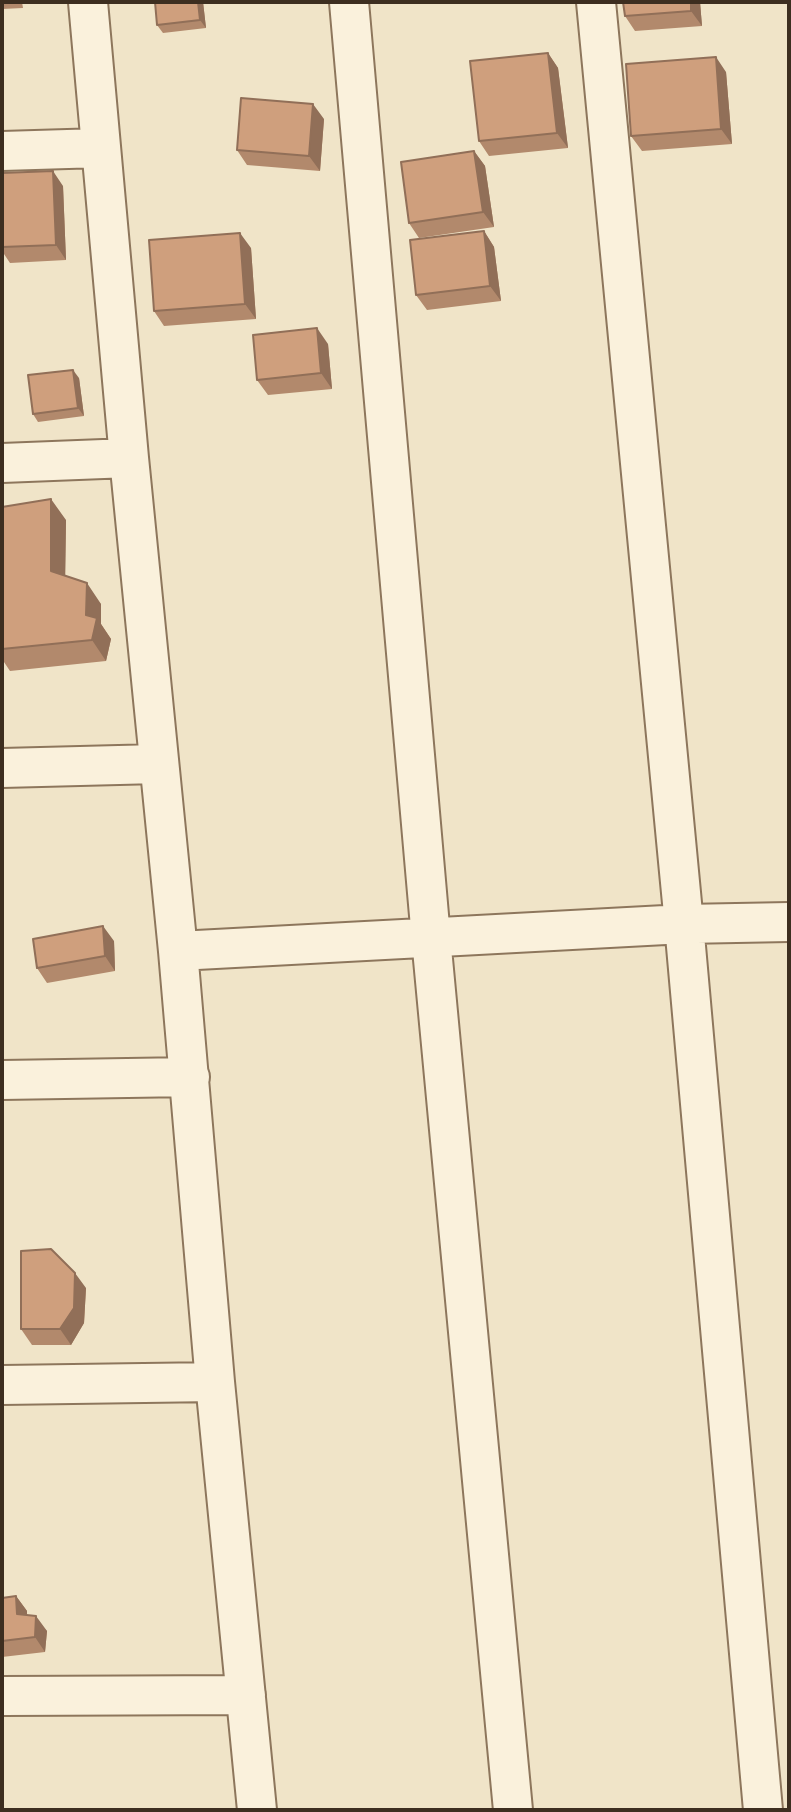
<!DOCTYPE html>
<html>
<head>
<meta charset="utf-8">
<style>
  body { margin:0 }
  #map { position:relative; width:791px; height:1812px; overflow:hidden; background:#f0e4c8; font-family:"Source Serif 4",serif }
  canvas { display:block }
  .frame { position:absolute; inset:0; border:4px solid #3d2e20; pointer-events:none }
</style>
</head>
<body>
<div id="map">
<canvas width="791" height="1812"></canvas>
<div class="frame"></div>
</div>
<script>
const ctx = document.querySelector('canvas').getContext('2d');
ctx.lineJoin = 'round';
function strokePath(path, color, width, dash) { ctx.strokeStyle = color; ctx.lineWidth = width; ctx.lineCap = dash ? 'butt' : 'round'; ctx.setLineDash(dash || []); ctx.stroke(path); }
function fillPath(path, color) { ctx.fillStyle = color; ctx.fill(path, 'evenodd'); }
const minor = new Path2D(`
  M 88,2 L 129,458 L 178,951 L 215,1382 L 257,1810
  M 349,2 L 431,938 L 513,1810
  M 596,2 L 684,924 L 763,1810
  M 2,151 L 101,148
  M 2,463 L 129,458
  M 2,768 L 158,764
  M 178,951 L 684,924 L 789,922
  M 2,1080 L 190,1077
  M 2,1385 L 215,1382
  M 2,1696 L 246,1695`);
strokePath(minor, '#8d765c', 42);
strokePath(minor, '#faf1dc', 38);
fillPath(new Path2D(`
  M 2,2 L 22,2 L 23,8 L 2,9 Z
  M 203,2 L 206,28 L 163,33 L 157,25 Z
  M 700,2 L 702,26 L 635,31 L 625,16 Z
  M 548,53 L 558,68 L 568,148 L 489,156 L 479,141 Z
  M 726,72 L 732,144 L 642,151 L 631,136 Z
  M 324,119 L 320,171 L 247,165 L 237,150 Z
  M 474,151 L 485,166 L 494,227 L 419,238 L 409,223 Z
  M 2,173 L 63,186 L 66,260 L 10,263 L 2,251 Z
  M 484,231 L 494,247 L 501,301 L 427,310 L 416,295 Z
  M 251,248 L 256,319 L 164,326 L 154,311 Z
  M 328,344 L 332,389 L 268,395 L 257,380 Z
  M 79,378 L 84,416 L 38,422 L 33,414 Z
  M 2,507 L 66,520 L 65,576 L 101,604 L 101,624 L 111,639 L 106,661 L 10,671 L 2,659 Z
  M 114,941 L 115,971 L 47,983 L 37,968 Z
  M 86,1288 L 84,1323 L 71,1345 L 32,1345 L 21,1329 Z
  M 16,1596 L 27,1611 L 27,1615 L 47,1631 L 45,1652 L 2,1657 L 2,1598 Z`), '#b2896c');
fillPath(new Path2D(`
  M 198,2 L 203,2 L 206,28 L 200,20 Z
  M 691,2 L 700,2 L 702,26 L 691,11 Z
  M 548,53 L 558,68 L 568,148 L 557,133 Z
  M 716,57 L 726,72 L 732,144 L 721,129 Z
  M 313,104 L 324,119 L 320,171 L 309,156 Z
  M 474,151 L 485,166 L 494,227 L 483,212 Z
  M 53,171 L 63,186 L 66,260 L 56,245 Z
  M 484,231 L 494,247 L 501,301 L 490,286 Z
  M 240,233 L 251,248 L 256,319 L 245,304 Z
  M 317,328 L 328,344 L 332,389 L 321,373 Z
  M 73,370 L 79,378 L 84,416 L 78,408 Z
  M 51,499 L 66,520 L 65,592 L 51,571 Z
  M 87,583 L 101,604 L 101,624 L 111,639 L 106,661 L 92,640 L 86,615 Z
  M 103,926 L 114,941 L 115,971 L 105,956 Z
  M 75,1273 L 86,1288 L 84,1323 L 71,1345 L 60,1329 Z
  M 16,1596 L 27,1611 L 27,1629 L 17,1614 Z
  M 36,1616 L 47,1631 L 45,1652 L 35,1637 Z`), '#916f58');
const building = new Path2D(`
  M 155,2 L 198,2 L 200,20 L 157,25 Z
  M 623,2 L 691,2 L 691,11 L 625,16 Z
  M 548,53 L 557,133 L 479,141 L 470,61 Z
  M 716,57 L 721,129 L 631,136 L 626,64 Z
  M 241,98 L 313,104 L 309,156 L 237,150 Z
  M 474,151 L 483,212 L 409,223 L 401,162 Z
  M 53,171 L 56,245 L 2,247 L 2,173 Z
  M 484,231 L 490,286 L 416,295 L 410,240 Z
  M 240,233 L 245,304 L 154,311 L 149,240 Z
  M 317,328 L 321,373 L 257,380 L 253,335 Z
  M 73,370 L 78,408 L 33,414 L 28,375 Z
  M 51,499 L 51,571 L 87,583 L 86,615 L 97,618 L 92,640 L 2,649 L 2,507 Z
  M 103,926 L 105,956 L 37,968 L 33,939 Z
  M 51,1249 L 75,1273 L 74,1308 L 60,1329 L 21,1329 L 21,1251 Z
  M 16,1596 L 17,1614 L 36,1616 L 35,1637 L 2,1641 L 2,1598 Z`);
fillPath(building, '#cf9f7d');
strokePath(building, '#916f58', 2);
</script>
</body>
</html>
